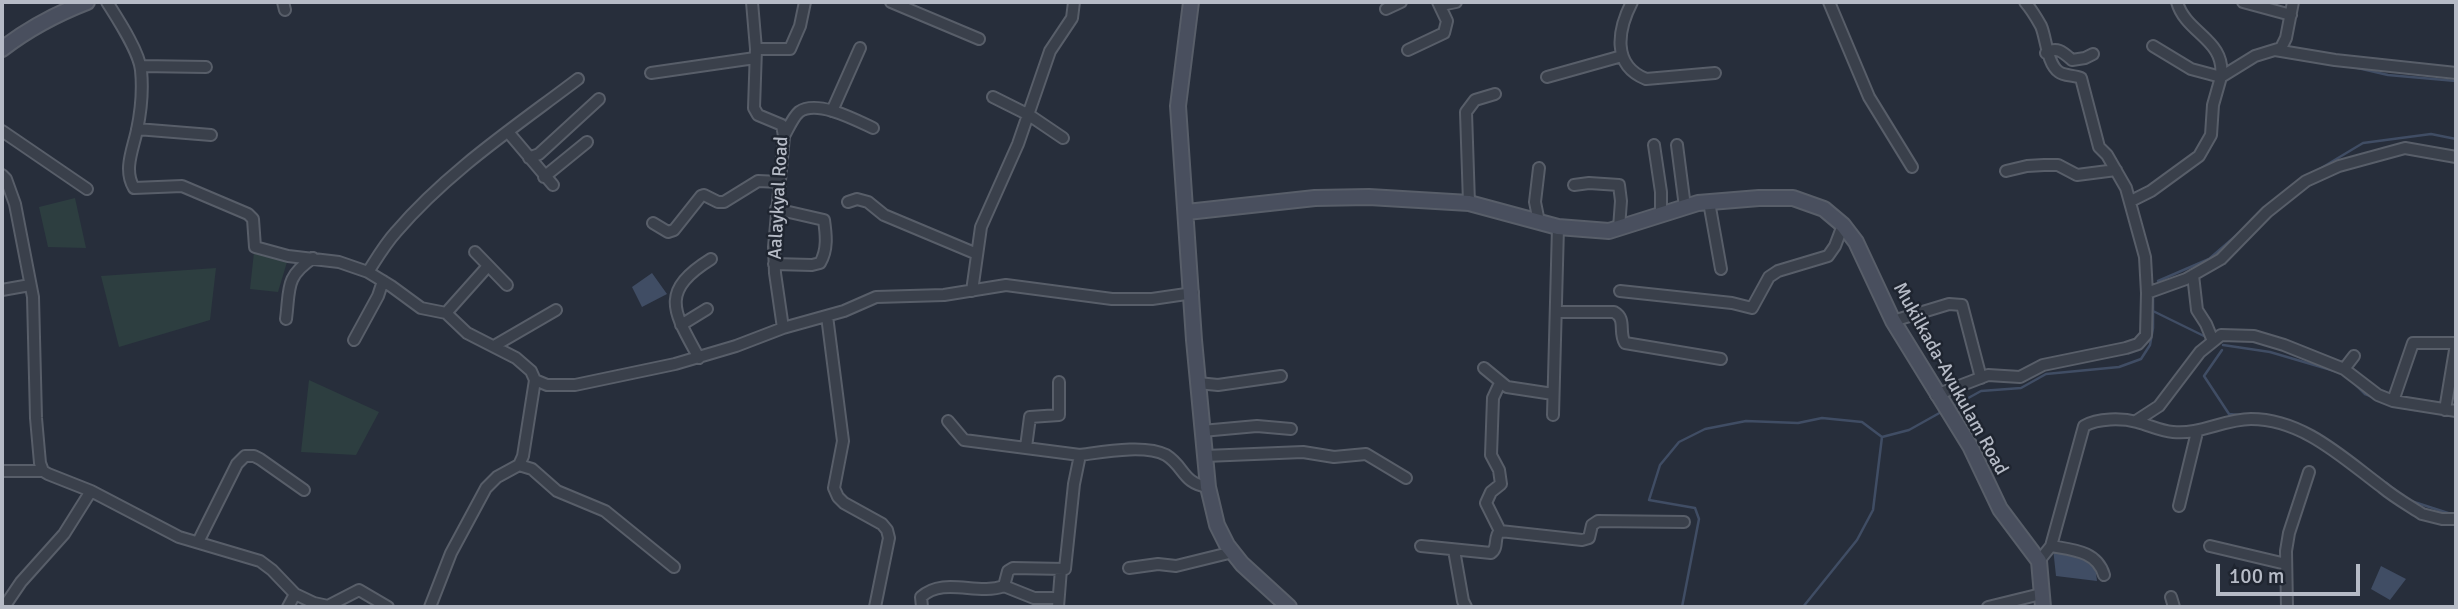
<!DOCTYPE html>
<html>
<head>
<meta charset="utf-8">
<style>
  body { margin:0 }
  #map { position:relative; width:2458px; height:609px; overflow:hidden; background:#272e3b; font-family:Signika,sans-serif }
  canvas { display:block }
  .frame { position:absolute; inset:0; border:4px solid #b6bbc6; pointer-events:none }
  .scale { position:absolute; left:2216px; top:564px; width:144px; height:32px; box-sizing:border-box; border:4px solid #b6bbc6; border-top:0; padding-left:9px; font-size:21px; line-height:24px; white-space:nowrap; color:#b6bbc6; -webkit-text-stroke:5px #1f2530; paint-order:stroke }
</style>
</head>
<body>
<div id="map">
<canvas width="2458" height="609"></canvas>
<div class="frame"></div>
<div class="scale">100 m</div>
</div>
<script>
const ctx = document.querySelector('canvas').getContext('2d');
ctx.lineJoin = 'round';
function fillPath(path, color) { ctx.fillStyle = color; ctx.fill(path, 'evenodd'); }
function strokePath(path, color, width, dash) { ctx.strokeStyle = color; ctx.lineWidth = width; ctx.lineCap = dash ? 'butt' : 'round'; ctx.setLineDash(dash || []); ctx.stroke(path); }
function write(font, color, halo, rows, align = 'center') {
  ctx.font = font + ' Signika,sans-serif'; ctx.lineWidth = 5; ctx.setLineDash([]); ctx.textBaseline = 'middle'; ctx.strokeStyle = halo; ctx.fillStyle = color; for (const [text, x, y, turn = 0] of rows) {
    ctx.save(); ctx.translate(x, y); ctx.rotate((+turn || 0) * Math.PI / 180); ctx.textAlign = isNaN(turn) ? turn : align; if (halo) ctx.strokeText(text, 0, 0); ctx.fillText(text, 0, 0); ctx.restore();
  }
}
fillPath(new Path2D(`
  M 75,198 L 86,248 L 48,247 L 39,207 Z
  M 254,252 L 287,262 L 278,292 L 250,289 Z
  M 216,268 L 210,320 L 119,347 L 101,276 Z
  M 309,380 L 379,412 L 356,455 L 301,452 Z`), '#2d3e40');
fillPath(new Path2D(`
  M 652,273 L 667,294 L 642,307 L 632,287 Z
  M 2053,548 L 2089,560 L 2095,565 L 2097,581 L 2056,576 Z
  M 2381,566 L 2406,579 L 2390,600 L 2371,589 Z`), '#404d64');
strokePath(new Path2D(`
  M 2349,66 L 2388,75 L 2456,81
  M 2318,170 L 2363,143 L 2431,134 L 2456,139
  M 2145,189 L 2157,181
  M 2158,281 L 2209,259 L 2239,233
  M 2153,311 L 2206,337
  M 2223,345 L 2270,352 L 2338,372
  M 2222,350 L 2204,376 L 2229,414 L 2240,415
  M 2352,381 L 2365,394 L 2375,398
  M 1952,407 L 1981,391 L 2021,388 L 2046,374 L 2119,367 L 2141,359 L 2150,345 L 2153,328 L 2153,295
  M 2401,407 L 2415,410
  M 2355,460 L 2406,498
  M 2411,501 L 2451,514
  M 1682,607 L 1699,519 L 1695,508 L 1649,500 L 1660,465 L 1679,442 L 1705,429 L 1746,421 L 1798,423 L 1822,418 L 1862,422 L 1882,437
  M 1803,607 L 1857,540 L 1873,510 L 1882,437 L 1909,430 L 1943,411`), '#404d64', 2.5);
const minor = new Path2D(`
  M 107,2 C 117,18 139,51 141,70 C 143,90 141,111 137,130 C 133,149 123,170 134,188 L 182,186 L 248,214 L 253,219 L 255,247 L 288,256 L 339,262 L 368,272 L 391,286 L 421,308 L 446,313 L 467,333 L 516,358 L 531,371 L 535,380 L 523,456 L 519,465 L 497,477 L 486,488 L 451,553 L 430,607
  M 283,2 L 285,10
  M 752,2 L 756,49 L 754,108 L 758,115 L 782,125 L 784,136 L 774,247 L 775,273 L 783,328
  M 891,2 L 979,39
  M 1632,2 C 1618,29 1611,65 1646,79 L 1715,73
  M 1829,2 L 1869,97 L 1912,167
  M 2243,2 L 2291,15
  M 1441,5 L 1456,2
  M 1386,9 L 1401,2
  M 2153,46 L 2191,69 L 2221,77 C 2226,39 2186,34 2177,2
  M 756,49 L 790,49 L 800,26 L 805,2
  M 1408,50 L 1444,33 L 1447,21 L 1438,2
  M 2275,50 L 2335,60 L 2456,73
  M 2046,53 C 2057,46 2063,52 2072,60 L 2085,58 L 2093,54
  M 141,66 L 206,67
  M 651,73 L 755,58
  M 1547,77 L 1622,56
  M 993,97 L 1029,115 L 1063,138
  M 832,111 L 860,48
  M 137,129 L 211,135
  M 2,131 L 87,189
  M 508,132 L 553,185
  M 784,136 C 788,129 793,117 799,112 C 817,99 856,120 873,128
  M 1654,145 L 1661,192 L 1661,215
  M 1677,145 L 1685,207
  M 529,158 L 539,154 L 599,99
  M 1539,168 L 1535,202 L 1539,222
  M 2006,171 L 2027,166 L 2044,165 L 2058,165 L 2077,175 L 2116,170
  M 2,175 L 6,179 L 15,204 L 33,297 L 36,418 L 40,463 L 43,471 L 48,474 L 91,491
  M 544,177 L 587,142
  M 1574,185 L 1589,183 L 1619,185 L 1621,201 L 1619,228
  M 2131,201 L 2151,191 L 2199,156 L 2211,135 L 2213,105 L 2221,77 L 2255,56 L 2281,48 L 2286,38 L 2293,2
  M 848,202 L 857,199 L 868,202 L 884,215 L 977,254
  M 1709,202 L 1721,269
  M 1469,203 L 1466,112 L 1475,100 L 1495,94
  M 653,223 L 668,232 L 674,230 L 701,196 L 704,195 L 718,202 L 724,202 L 758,181 L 780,182
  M 475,252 L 507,285
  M 774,264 L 812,265 L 820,263 C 828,250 826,234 824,220 L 776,209
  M 368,272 C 377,258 385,244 396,232 C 447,172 516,126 578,79
  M 2193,275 L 2197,310 L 2206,324 L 2213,341
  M 2,290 L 30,285
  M 972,291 L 981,227 L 1018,144 L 1050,51 L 1072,18 L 1074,2
  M 1620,291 L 1732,303 L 1752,308 L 1769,277 L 1778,271 L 1828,256 L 1835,246 L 1843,225
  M 2147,293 L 2186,279 L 2221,259 L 2267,212 L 2306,181 L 2339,166 L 2405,148 L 2456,157
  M 1556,312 L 1614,312 C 1627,319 1618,332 1625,343 L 1721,359
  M 446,313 L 488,266
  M 827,316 L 843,441 L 834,488 L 838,497 L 844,503 L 882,524 L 887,530 L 889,538 L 875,607
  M 286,319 C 290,288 285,277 313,258
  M 1893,321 L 1949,304 L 1962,305 L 1981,378
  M 681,325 L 707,309
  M 354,340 L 378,296 L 383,281
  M 494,346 L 556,310
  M 699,358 C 674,312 658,292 711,259
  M 1484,368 L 1507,387 L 1553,394
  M 2344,369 L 2354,356
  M 535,380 L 547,385 L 575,385 L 675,364 L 736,346 L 783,328 L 844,311 L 876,297 L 944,295 L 1006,285 L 1112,299 L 1152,299 L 1193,293
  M 1198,383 L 1218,385 L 1281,376
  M 1936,395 L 1988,375 L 2020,377 L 2043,365 L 2126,348 L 2138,344 L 2146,335 L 2147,293 L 2145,257 L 2126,188 L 2107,155 L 2099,147 L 2081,78 C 2074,75 2064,76 2059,72 C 2047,64 2046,37 2041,26 C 2036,17 2031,9 2025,2
  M 2393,401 L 2413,343 L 2456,343
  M 2445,410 L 2456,344
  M 1553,415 L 1558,227
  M 948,421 L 964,440 L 1080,455
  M 2136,421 L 2159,406 L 2200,352 L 2221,335 L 2254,336 L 2284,345 L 2344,369 L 2378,395 L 2393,401 L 2456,411
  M 1202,431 L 1257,426 L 1291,429
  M 1026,447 L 1030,417 L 1059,415 L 1059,382
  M 1205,456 L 1303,452 L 1334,457 L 1366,454 L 1406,478
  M 519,465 L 532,469 L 557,491 L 605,511 L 674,567
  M 2,471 L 43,471
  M 2179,506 L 2197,432
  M 1500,531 L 1486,503 L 1491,492 L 1501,484 L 1499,470 L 1491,455 L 1493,398 L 1500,383
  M 198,542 L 237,464 L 245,456 L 254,456 L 260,459 L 304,490
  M 1421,546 L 1491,553 C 1499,548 1493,537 1500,531 L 1582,540 L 1589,538 L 1592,525 L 1598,521 L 1684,522
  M 2051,546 C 2073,550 2097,551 2104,575
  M 2210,546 L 2286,564
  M 1454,550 L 1463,601 L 1466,607
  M 2039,561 L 2051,546 L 2084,426 C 2098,418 2122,418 2137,422 C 2149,425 2160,431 2173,432 C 2200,435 2224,419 2251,419 C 2303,419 2343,458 2382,487 C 2394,497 2408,505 2422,514 L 2442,519 L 2456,519
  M 1129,568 L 1158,564 L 1176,566 L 1233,552
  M 1004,586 L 1034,598 L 1057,598
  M 2171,597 L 2174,607
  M 4,607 L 21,582 L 64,534 L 91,491 L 179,537 L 260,561 L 272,570 L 295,594 L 314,603 L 328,606 L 359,590 L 388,607
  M 288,607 L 295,594
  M 922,607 L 921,597 C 944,576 977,596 1004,586 L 1008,571 L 1013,568 L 1065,569 L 1074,484 L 1080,455 C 1103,452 1145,444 1166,455 C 1185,467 1182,483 1208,487
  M 1058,607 L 1061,569
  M 1988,607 L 2041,594
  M 2287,607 L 2286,551 L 2289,533 L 2309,472`);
const secondary = new Path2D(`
  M 1191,2 L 1178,106 L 1194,340 L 1208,487 L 1217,525 L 1227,545 L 1242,564 L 1289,607
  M 2,49 C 28,29 56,14 87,2
  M 1187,212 L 1315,198 L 1369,197 L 1469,203 L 1558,227 L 1609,231 L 1698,203 L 1759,198 L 1793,198 L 1824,209 L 1843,225 L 1856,242 L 1893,321 L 1970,446 L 2000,509 L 2039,561 L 2043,607`);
strokePath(minor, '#585e69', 14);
strokePath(secondary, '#585e69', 18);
strokePath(minor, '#3a404b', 10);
strokePath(secondary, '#494f5e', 14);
write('19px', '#b6bbc6', '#1f2530', [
  ["Aalaykyal Road",779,198,-87],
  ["Mukilkada-Avukulam Road",1950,379,61]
]);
</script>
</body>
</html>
